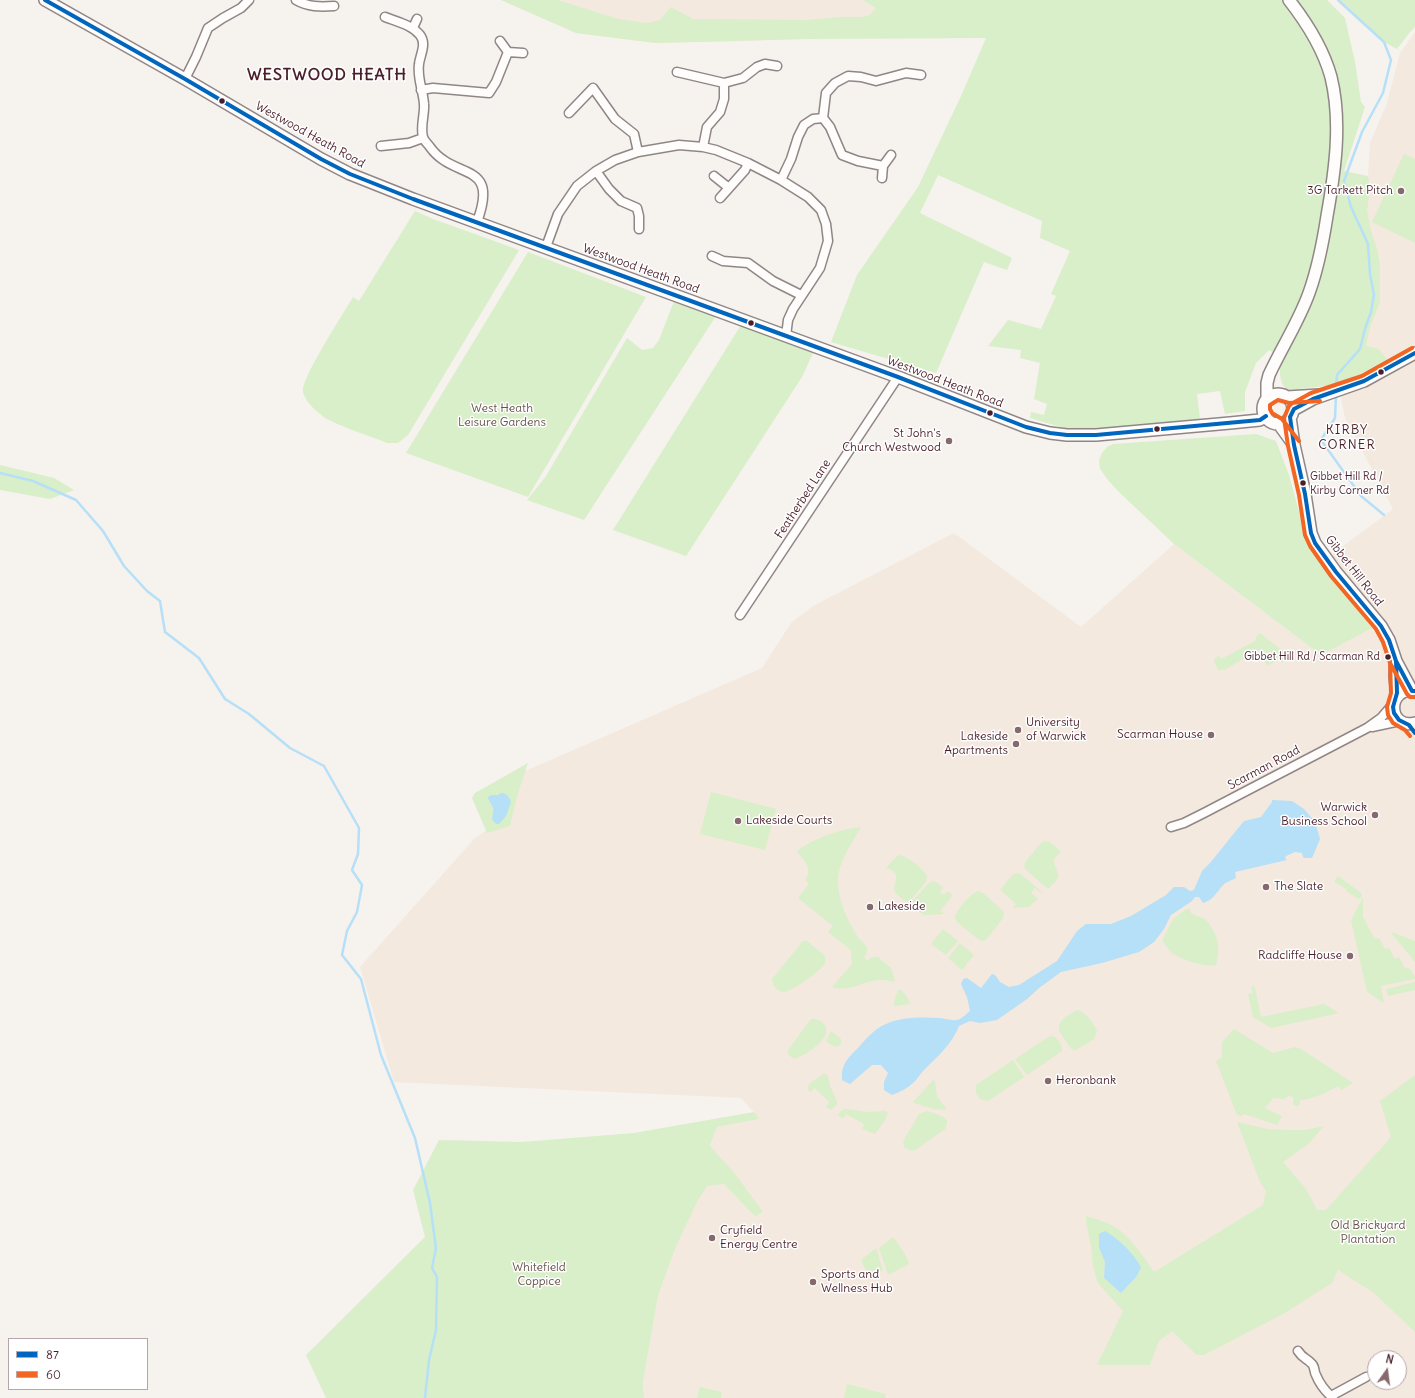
<!DOCTYPE html>
<html>
<head>
<meta charset="utf-8">
<style>
  body { margin:0 }
  #map { position:relative; width:1415px; height:1398px; overflow:hidden; background:#f6f2ee; font-family:Delius,sans-serif }
  canvas { display:block }
  .legend { position:absolute; left:8px; top:1338px; width:140px; height:52px; box-sizing:border-box; background:#fff; border:1px solid #b7a5aa; margin:0; padding:5px 7px; list-style:none; font-size:12px; color:#4a1f2b }
  .legend li { display:flex; align-items:center; gap:8px; height:20px }
  .legend b { width:20px; border:1px solid #b7a5aa }
  .north { position:absolute; left:1367px; top:1350px; width:40px; height:40px; box-sizing:border-box; background:#fff; border:1px solid #b7a5aa; border-radius:50%; rotate:14deg; font-size:11px; font-weight:700; line-height:16px; text-align:center; color:#4a1f2b }
  .north::after { content:''; display:block; margin:auto; width:14px; height:18px; background:#86696f; clip-path:polygon(50% 0,100% 100%,50% 72%,0 100%) }
</style>
</head>
<body>
<div id="map">
<canvas width="1415" height="1398"></canvas>
<ul class="legend">
<li><b style="height:5px;background:#0065bd"></b>87</li>
<li><b style="height:5px;background:#f26522"></b>60</li>
</ul>
<div class="north">N</div>
</div>
<script>
const ctx = document.querySelector('canvas').getContext('2d');
ctx.lineJoin = 'round';
function fillPath(path, color) { ctx.fillStyle = color; ctx.fill(path, 'evenodd'); }
function strokePath(path, color, width, dash) { ctx.strokeStyle = color; ctx.lineWidth = width; ctx.lineCap = dash ? 'butt' : 'round'; ctx.setLineDash(dash || []); ctx.stroke(path); }
function write(font, color, halo, rows, align = 'center') {
  ctx.font = font + ' Delius,sans-serif'; ctx.lineWidth = 3; ctx.setLineDash([]); ctx.textBaseline = 'middle'; ctx.strokeStyle = halo; ctx.fillStyle = color; for (const [text, x, y, turn = 0] of rows) {
    ctx.save(); ctx.translate(x, y); ctx.rotate((+turn || 0) * Math.PI / 180); ctx.textAlign = isNaN(turn) ? turn : align; if (halo) ctx.strokeText(text, 0, 0); ctx.fillText(text, 0, 0); ctx.restore();
  }
}
fillPath(new Path2D(`
  M 501,0 L 892,0 L 871,36 L 746,41 L 655,43 L 576,33 Z
  M 1415,32 L 1415,1398 L 644,1398 L 643,1382 L 658,1296 L 717,1127 L 760,1119 L 741,1098 L 394,1082 L 360,967 L 475,838 L 490,828 L 486,809 L 479,791 L 762,668 L 791,623 L 813,606 L 954,533 L 1081,627 L 1174,544 L 1321,655 L 1385,619 L 1331,555 L 1393,509 L 1345,418 L 1338,381 L 1365,223 L 1370,143 L 1387,103 L 1400,53 ZM 1375,1358 L 1399,1358 L 1399,1382 L 1375,1382 Z`), '#f4e9de');
fillPath(new Path2D(`
  M 501,0 L 558,0 L 618,19 L 646,23 L 660,20 L 671,7 L 693,19 L 807,20 L 840,17 L 862,17 L 870,15 L 876,8 L 863,0 L 1284,0 L 1306,30 L 1327,78 L 1333,123 L 1330,164 L 1319,244 L 1303,298 L 1274,353 L 1269,350 L 1256,363 L 1245,392 L 1245,411 L 1225,414 L 1220,391 L 1197,394 L 1200,419 L 1092,430 L 1064,428 L 1030,418 L 1031,412 L 1044,415 L 1047,404 L 1034,399 L 1040,363 L 1020,358 L 1021,350 L 988,346 L 1008,320 L 1041,329 L 1056,296 L 1051,294 L 1070,251 L 1040,238 L 1042,221 L 938,175 L 920,213 L 1012,258 L 1007,270 L 984,262 L 936,373 L 831,342 L 857,275 L 918,187 L 961,96 L 986,38 L 808,39 L 655,43 L 576,33 Z
  M 1295,0 L 1327,0 L 1345,18 L 1355,62 L 1361,102 L 1365,107 L 1344,171 L 1368,176 L 1370,189 L 1367,210 L 1371,231 L 1377,249 L 1380,265 L 1380,302 L 1370,327 L 1366,346 L 1379,349 L 1388,361 L 1339,383 L 1333,385 L 1299,389 L 1298,392 C 1284,391 1280,384 1280,370 C 1281,353 1294,338 1302,323 C 1307,313 1312,300 1316,289 C 1325,259 1330,227 1336,197 L 1338,195 L 1341,170 L 1339,169 L 1335,71 L 1324,45 L 1311,20 Z
  M 1338,0 L 1415,0 L 1415,27 L 1410,32 L 1397,49 L 1384,42 Z
  M 1404,154 L 1415,159 L 1415,243 L 1372,222 Z
  M 415,211 L 433,219 L 519,250 L 408,435 L 398,443 L 387,443 C 368,435 346,429 327,419 C 319,414 305,402 303,392 C 301,378 344,313 353,297 L 359,301 Z
  M 528,252 L 646,297 L 528,497 L 406,453 Z
  M 674,301 L 716,316 L 584,520 L 527,500 L 546,476 L 627,338 L 642,350 L 653,348 L 659,340 Z
  M 741,325 L 813,353 L 802,377 L 686,556 L 613,530 Z
  M 1256,434 L 1276,441 L 1289,475 L 1304,530 L 1325,569 L 1372,628 L 1321,655 L 1174,544 L 1119,492 L 1108,480 L 1100,469 L 1099,460 L 1102,453 L 1107,447 L 1113,444 Z
  M 0,465 L 54,478 L 74,490 L 50,499 L 0,490 Z
  M 1258,634 L 1261,634 L 1283,651 L 1286,655 L 1282,663 L 1279,659 L 1267,666 L 1259,650 L 1224,670 L 1223,669 L 1219,671 L 1214,661 L 1215,658 L 1219,656 L 1221,659 L 1255,641 Z
  M 528,763 L 517,796 L 510,826 L 487,833 L 472,798 L 475,793 Z
  M 711,792 L 776,809 L 765,850 L 700,834 Z
  M 861,827 C 843,859 830,872 844,910 C 847,919 853,929 858,937 C 861,941 867,945 867,949 C 868,953 865,955 864,957 L 868,961 L 871,957 L 878,957 L 891,968 L 895,980 L 894,982 C 867,974 857,994 832,987 L 852,964 L 851,950 L 828,932 L 833,926 L 798,898 L 809,884 L 805,880 C 814,869 804,861 797,851 C 816,837 838,830 861,827 Z
  M 1045,841 L 1050,842 L 1061,852 C 1047,863 1058,865 1058,876 C 1058,880 1051,886 1048,889 L 1026,870 L 1024,867 L 1026,861 L 1042,842 Z
  M 900,855 C 907,856 924,869 927,876 L 926,882 L 908,903 C 904,900 898,896 895,892 C 891,885 905,873 886,868 L 896,857 Z
  M 1016,873 L 1021,874 L 1042,892 L 1041,895 L 1041,893 L 1035,888 L 1031,893 L 1038,899 L 1029,907 L 1013,908 L 1016,904 L 1000,890 L 1012,875 Z
  M 1338,876 L 1361,893 L 1362,896 L 1359,899 L 1346,891 L 1347,889 L 1334,882 Z
  M 933,881 L 936,882 L 943,887 L 940,892 L 944,895 L 948,891 L 953,895 L 940,911 L 945,914 L 924,915 L 918,911 L 923,905 L 919,901 L 913,907 L 910,904 L 928,884 Z
  M 978,891 L 983,893 L 1004,912 L 1003,918 L 986,940 L 982,941 L 978,939 L 957,922 L 955,918 C 956,910 971,893 978,891 Z
  M 1363,897 L 1363,917 L 1375,939 L 1379,938 L 1385,949 L 1389,948 L 1395,959 L 1399,957 L 1404,967 L 1410,969 L 1415,977 L 1415,979 L 1381,986 L 1384,1003 L 1367,992 L 1351,920 Z
  M 1188,908 L 1190,910 L 1191,913 C 1196,916 1202,917 1206,920 C 1218,933 1221,948 1216,965 C 1204,967 1186,961 1175,955 C 1170,953 1166,945 1162,941 L 1173,919 Z
  M 943,929 L 958,941 L 946,955 L 931,944 Z
  M 1392,932 L 1415,941 L 1415,962 L 1392,934 Z
  M 803,941 L 807,941 L 824,955 L 825,957 C 825,960 826,960 825,963 C 822,970 791,992 784,992 C 777,992 772,985 772,979 Z
  M 960,943 L 974,955 L 962,970 L 948,958 Z
  M 1415,982 L 1415,990 L 1388,996 L 1386,989 Z
  M 1253,986 L 1255,987 L 1261,1017 L 1324,1004 L 1339,1013 L 1271,1028 L 1253,1017 L 1248,994 L 1253,993 L 1251,987 Z
  M 900,989 L 907,997 L 910,1004 L 896,1006 L 893,1005 L 898,990 Z
  M 1077,1010 C 1088,1013 1091,1021 1097,1030 L 1094,1039 L 1076,1050 L 1071,1049 L 1059,1031 C 1058,1019 1068,1015 1077,1010 Z
  M 811,1019 C 816,1019 819,1019 823,1023 C 837,1036 805,1056 794,1059 L 788,1054 L 788,1050 Z
  M 1234,1029 L 1273,1053 L 1295,1047 L 1301,1049 L 1353,1083 L 1341,1090 L 1338,1086 C 1325,1093 1314,1099 1300,1100 L 1299,1106 L 1296,1106 L 1293,1104 L 1293,1101 L 1294,1098 L 1289,1095 C 1283,1102 1280,1098 1273,1098 L 1265,1108 L 1282,1116 L 1277,1125 L 1244,1114 L 1241,1116 L 1237,1115 L 1216,1061 L 1222,1057 L 1222,1042 Z
  M 831,1031 L 841,1039 L 841,1044 C 835,1050 832,1044 826,1042 Z
  M 1050,1036 L 1055,1037 C 1059,1041 1063,1045 1062,1051 L 1027,1075 L 1015,1059 Z
  M 1013,1060 L 1024,1077 L 988,1101 L 980,1099 L 976,1093 L 976,1085 Z
  M 825,1073 L 828,1076 L 830,1086 L 837,1101 L 837,1104 L 831,1110 L 826,1107 L 829,1102 L 815,1088 L 810,1092 L 807,1088 L 810,1083 Z
  M 1415,1075 L 1415,1332 L 1374,1293 L 1338,1270 L 1332,1283 L 1283,1314 L 1204,1355 L 1197,1355 L 1172,1331 L 1159,1341 L 1150,1365 L 1097,1365 L 1123,1311 L 1098,1283 L 1093,1267 L 1091,1246 L 1086,1222 L 1086,1216 C 1097,1219 1109,1223 1118,1229 C 1130,1237 1146,1260 1154,1272 L 1263,1205 L 1266,1191 L 1260,1182 L 1237,1122 L 1268,1129 L 1287,1130 L 1305,1130 L 1324,1126 L 1308,1144 L 1283,1162 L 1306,1189 L 1317,1210 L 1326,1210 L 1391,1137 L 1380,1101 ZM 1131,1254 L 1136,1259 L 1137,1276 L 1121,1293 L 1104,1278 L 1105,1262 Z
  M 933,1080 L 935,1081 L 937,1097 L 946,1108 L 946,1110 L 934,1109 L 914,1103 L 913,1102 Z
  M 845,1109 L 869,1112 L 885,1111 L 888,1113 L 885,1120 L 875,1134 L 862,1129 L 864,1124 L 846,1114 L 843,1119 L 838,1115 L 841,1111 Z
  M 927,1111 C 936,1115 953,1115 945,1129 L 914,1151 L 905,1148 L 903,1144 L 905,1138 L 919,1114 Z
  M 754,1112 L 760,1119 L 717,1127 L 710,1146 L 735,1174 L 763,1212 L 755,1216 L 724,1184 L 707,1186 L 698,1200 L 676,1246 L 658,1296 L 643,1382 L 644,1398 L 326,1398 L 306,1355 L 425,1237 L 413,1190 L 439,1140 L 522,1142 L 634,1133 Z
  M 893,1237 L 905,1254 L 909,1264 L 888,1275 L 879,1248 Z
  M 876,1248 L 883,1270 L 869,1278 L 861,1260 Z
  M 847,1384 L 886,1394 L 885,1398 L 844,1398 Z
  M 700,1387 L 722,1392 L 721,1398 L 697,1398 Z`), '#d8efc9');
fillPath(new Path2D(`
  M 501,793 C 507,793 509,797 511,802 L 506,816 L 499,824 L 496,824 L 492,819 C 492,817 493,815 493,812 C 495,806 488,802 488,797 L 491,795 L 498,795 Z
  M 1272,800 L 1292,801 L 1304,809 L 1315,822 L 1320,839 L 1312,858 L 1305,858 L 1303,857 L 1302,853 L 1295,852 L 1286,856 L 1285,858 L 1287,860 L 1235,872 L 1236,878 C 1232,880 1227,882 1224,884 C 1217,891 1214,900 1203,903 L 1199,897 L 1195,897 L 1192,901 L 1171,915 L 1164,929 L 1154,942 L 1139,952 L 1102,963 L 1061,972 L 1039,988 L 1027,999 L 997,1020 L 980,1023 L 970,1021 L 959,1026 C 952,1044 938,1056 924,1070 C 920,1074 918,1078 914,1082 C 908,1088 900,1092 892,1095 L 884,1090 L 884,1082 L 888,1073 L 881,1065 L 872,1065 L 850,1084 L 842,1080 C 841,1064 848,1058 858,1048 C 866,1039 875,1028 886,1024 C 901,1017 922,1017 938,1018 C 944,1018 951,1021 957,1020 C 962,1019 966,1014 970,1011 L 967,997 L 961,984 L 963,979 L 967,978 L 981,988 L 992,974 L 995,975 L 1000,982 L 1009,987 L 1019,985 L 1057,961 L 1077,931 L 1086,924 L 1111,924 L 1131,916 L 1166,895 L 1174,887 L 1184,887 L 1190,891 L 1194,890 L 1202,871 L 1210,863 L 1244,821 L 1261,817 L 1272,802 Z
  M 1105,1231 C 1119,1239 1133,1253 1141,1267 L 1137,1276 L 1121,1293 L 1104,1278 L 1105,1262 L 1099,1247 L 1099,1234 Z`), '#b6dff8');
strokePath(new Path2D(`
  M 1336,388 L 1337,375 L 1360,349 L 1365,329 L 1371,312 L 1374,295 L 1370,274 L 1368,244 L 1351,207 L 1344,181 L 1362,132 L 1383,93 L 1391,60 L 1384,42 L 1338,0
  M 1336,395 L 1335,418 L 1321,440 L 1361,496 L 1384,515
  M 0,473 L 33,481 L 76,500 L 103,531 L 124,566 L 147,591 L 160,601 L 165,632 L 199,658 L 225,699 L 249,714 L 290,748 L 324,766 L 359,828 L 358,854 L 352,870 L 362,885 L 357,912 L 347,931 L 342,955 L 361,979 L 381,1055 L 415,1138 L 430,1203 L 436,1248 L 432,1268 L 437,1277 L 436,1330 L 429,1360 L 425,1398`), '#b6dff8', 2.5);
const street = new Path2D(`
  M 296,0 C 308,7 320,7 334,6
  M 385,17 C 398,22 412,25 420,35 C 427,44 420,55 419,64 C 417,78 423,90 424,104 C 425,114 420,126 423,137 C 424,141 428,144 430,147 C 454,181 500,160 477,222
  M 413,28 L 417,19
  M 500,41 L 508,52
  M 677,72 L 724,83
  M 185,79 L 196,57 L 208,28 L 223,18 L 241,8 L 249,0
  M 421,90 L 433,88 L 489,93 L 496,82 L 508,52 L 523,53
  M 569,113 L 593,88 L 615,119 L 634,134 L 638,152
  M 823,118 L 830,127 L 842,155 L 858,161 L 883,166
  M 381,146 L 409,143 L 423,138
  M 703,147 L 707,127 L 720,112 L 724,99 L 724,83 L 743,78 L 757,67 L 765,64 L 777,66
  M 596,171 L 609,189 L 621,201 L 637,208 L 639,216 L 639,229
  M 714,176 L 729,188
  M 882,178 L 883,166 L 891,155
  M 781,180 L 791,159 L 798,137 L 804,125 L 813,119 L 823,118 L 826,93 L 835,83 L 848,76 L 861,77 L 876,81 L 906,73 L 921,75
  M 720,198 L 745,170 L 748,163
  M 546,247 L 558,214 L 577,186 L 596,171 L 615,160 L 638,152 L 679,145 L 703,147 L 716,150 L 748,163 L 781,180 L 808,197 L 821,210 L 826,224 L 828,241 L 820,268 L 793,309 L 788,320 L 786,336
  M 712,256 L 723,261 L 748,263 L 773,281 L 801,295
  M 740,615 L 898,377
  M 1372,727 L 1400,721
  M 1171,827 L 1184,823 L 1204,813 L 1367,728 L 1381,718 L 1393,704
  M 1298,1351 C 1303,1359 1307,1358 1312,1364 C 1315,1367 1314,1372 1316,1375 C 1320,1385 1325,1391 1333,1398
  M 1331,1396 L 1366,1377`);
const secondary = new Path2D(`
  M 45,0 L 185,79 L 321,159 L 350,174 L 413,199 L 898,377 L 1026,427 L 1050,433 L 1067,435 L 1096,435 L 1230,423 L 1260,420 L 1266,416
  M1263 409a15 15 0 1 1 30 0a15 15 0 1 1-30 0Z
  M 1287,397 L 1319,395
  M 1267,400 L 1267,383 L 1269,375 C 1282,347 1299,321 1309,293 C 1318,268 1323,242 1327,216 C 1335,171 1342,122 1331,77 C 1323,48 1307,23 1289,0
  M 1293,410 L 1313,399 L 1364,381 L 1415,353
  M 1290,417 L 1294,445 L 1305,494 L 1311,533 L 1315,543 L 1336,572 L 1381,626 L 1389,640 L 1396,661 L 1412,691
  M 1278,423 L 1294,445
  M 1396,661 L 1395,676 L 1397,696
  M 1415,691 C 1386,686 1387,730 1415,723`);
strokePath(street, '#908686', 11);
strokePath(secondary, '#908686', 14);
strokePath(street, '#fefdfc', 8);
strokePath(secondary, '#fefdfc', 11);
strokePath(new Path2D(`
  M 45,0 L 185,79 L 321,159 L 350,174 L 413,199 L 898,377 L 1026,427 L 1050,433 L 1067,435 L 1096,435 L 1260,420 L 1266,416
  M 1415,353 L 1364,381 L 1313,399 L 1294,409 L 1290,417 L 1294,445 L 1305,494 L 1311,533 L 1315,543 L 1336,572 L 1381,626 L 1389,640 L 1396,661 L 1412,691 L 1415,691
  M 1396,661 L 1397,693 L 1393,707 L 1394,713 L 1399,720 L 1409,725 L 1415,733`), '#0065bd', 4);
strokePath(new Path2D(`
  M 1412,348 L 1362,376 L 1311,393 L 1291,404 L 1289,406 L 1284,418 L 1288,446 L 1299,495 L 1305,535 L 1310,546 L 1331,576 L 1376,629 L 1383,642 L 1390,663 L 1407,694 L 1410,697 L 1415,697
  M 1299,441 L 1282,419 L 1272,413 L 1270,409 L 1270,405 L 1278,400 L 1289,403 L 1320,401
  M 1390,661 L 1391,693 L 1387,707 L 1388,715 L 1393,723 L 1405,730 L 1410,736`), '#f26522', 4);
for (const [x, y, r, color] of [
  [222,101,3.5,"#4a1f2b"],
  [1401,191,4,"#86696f"],
  [751,323,3.5,"#4a1f2b"],
  [1381,372,3.5,"#4a1f2b"],
  [990,413,3.5,"#4a1f2b"],
  [1157,429,3.5,"#4a1f2b"],
  [949,441,4,"#86696f"],
  [1303,483,3.5,"#4a1f2b"],
  [1388,657,3.5,"#4a1f2b"],
  [1018,730,4,"#86696f"],
  [1211,735,4,"#86696f"],
  [1016,744,4,"#86696f"],
  [1375,815,4,"#86696f"],
  [738,821,4,"#86696f"],
  [1266,887,4,"#86696f"],
  [870,907,4,"#86696f"],
  [1350,956,4,"#86696f"],
  [1048,1081,4,"#86696f"],
  [712,1238,4,"#86696f"],
  [813,1282,4,"#86696f"]
]) { const dot = new Path2D(); dot.arc(x, y, r, 0, 2 * Math.PI); ctx.fillStyle = color; ctx.fill(dot); strokePath(dot, '#fff', 1.5); }
write('11px', '#4a1f2b', '#fff', [
  ["Gibbet Hill Rd /",1310,477],
  ["Kirby Corner Rd",1310,491],
  ["Gibbet Hill Rd / Scarman Rd",1380,657,"right"]
], 'left');
write('12px', '#4a1f2b', '#fff', [
  ["Westwood Heath Road",310,135,29],
  ["Westwood Heath Road",641,269,20],
  ["Westwood Heath Road",945,382,21],
  ["Featherbed Lane",803,499,-57],
  ["Gibbet Hill Road",1354,571,52],
  ["Scarman Road",1264,768,-28]
]);
write('12px', '#4a1f2b', '#fff', [
  ["3G Tarkett Pitch",1393,191,"right"],
  ["St John's",941,434,"right"],
  ["Church Westwood",941,448,"right"],
  ["University",1026,723],
  ["of Warwick",1026,737],
  ["Scarman House",1203,735,"right"],
  ["Lakeside",1008,737,"right"],
  ["Apartments",1008,751,"right"],
  ["Warwick",1367,808,"right"],
  ["Business School",1367,822,"right"],
  ["Lakeside Courts",746,821],
  ["The Slate",1274,887],
  ["Lakeside",878,907],
  ["Radcliffe House",1342,956,"right"],
  ["Heronbank",1056,1081],
  ["Cryfield",720,1231],
  ["Energy Centre",720,1245],
  ["Sports and",821,1275],
  ["Wellness Hub",821,1289]
], 'left');
write('12px', '#68524b', '#fff', [
  ["West Heath",502,409],
  ["Leisure Gardens",502,423],
  ["Old Brickyard",1368,1226],
  ["Plantation",1368,1240],
  ["Whitefield",539,1268],
  ["Coppice",539,1282]
]);
ctx.letterSpacing = '1px';
write('13px', '#4a1f2b', '#fff', [
  ["KIRBY",1347,430],
  ["CORNER",1347,445]
]);
ctx.letterSpacing = '0px';
ctx.letterSpacing = '1px';
write('bold 16px', '#4a1f2b', '#fff', [
  ["WESTWOOD HEATH",327,75]
]);
ctx.letterSpacing = '0px';
</script>
</body>
</html>
